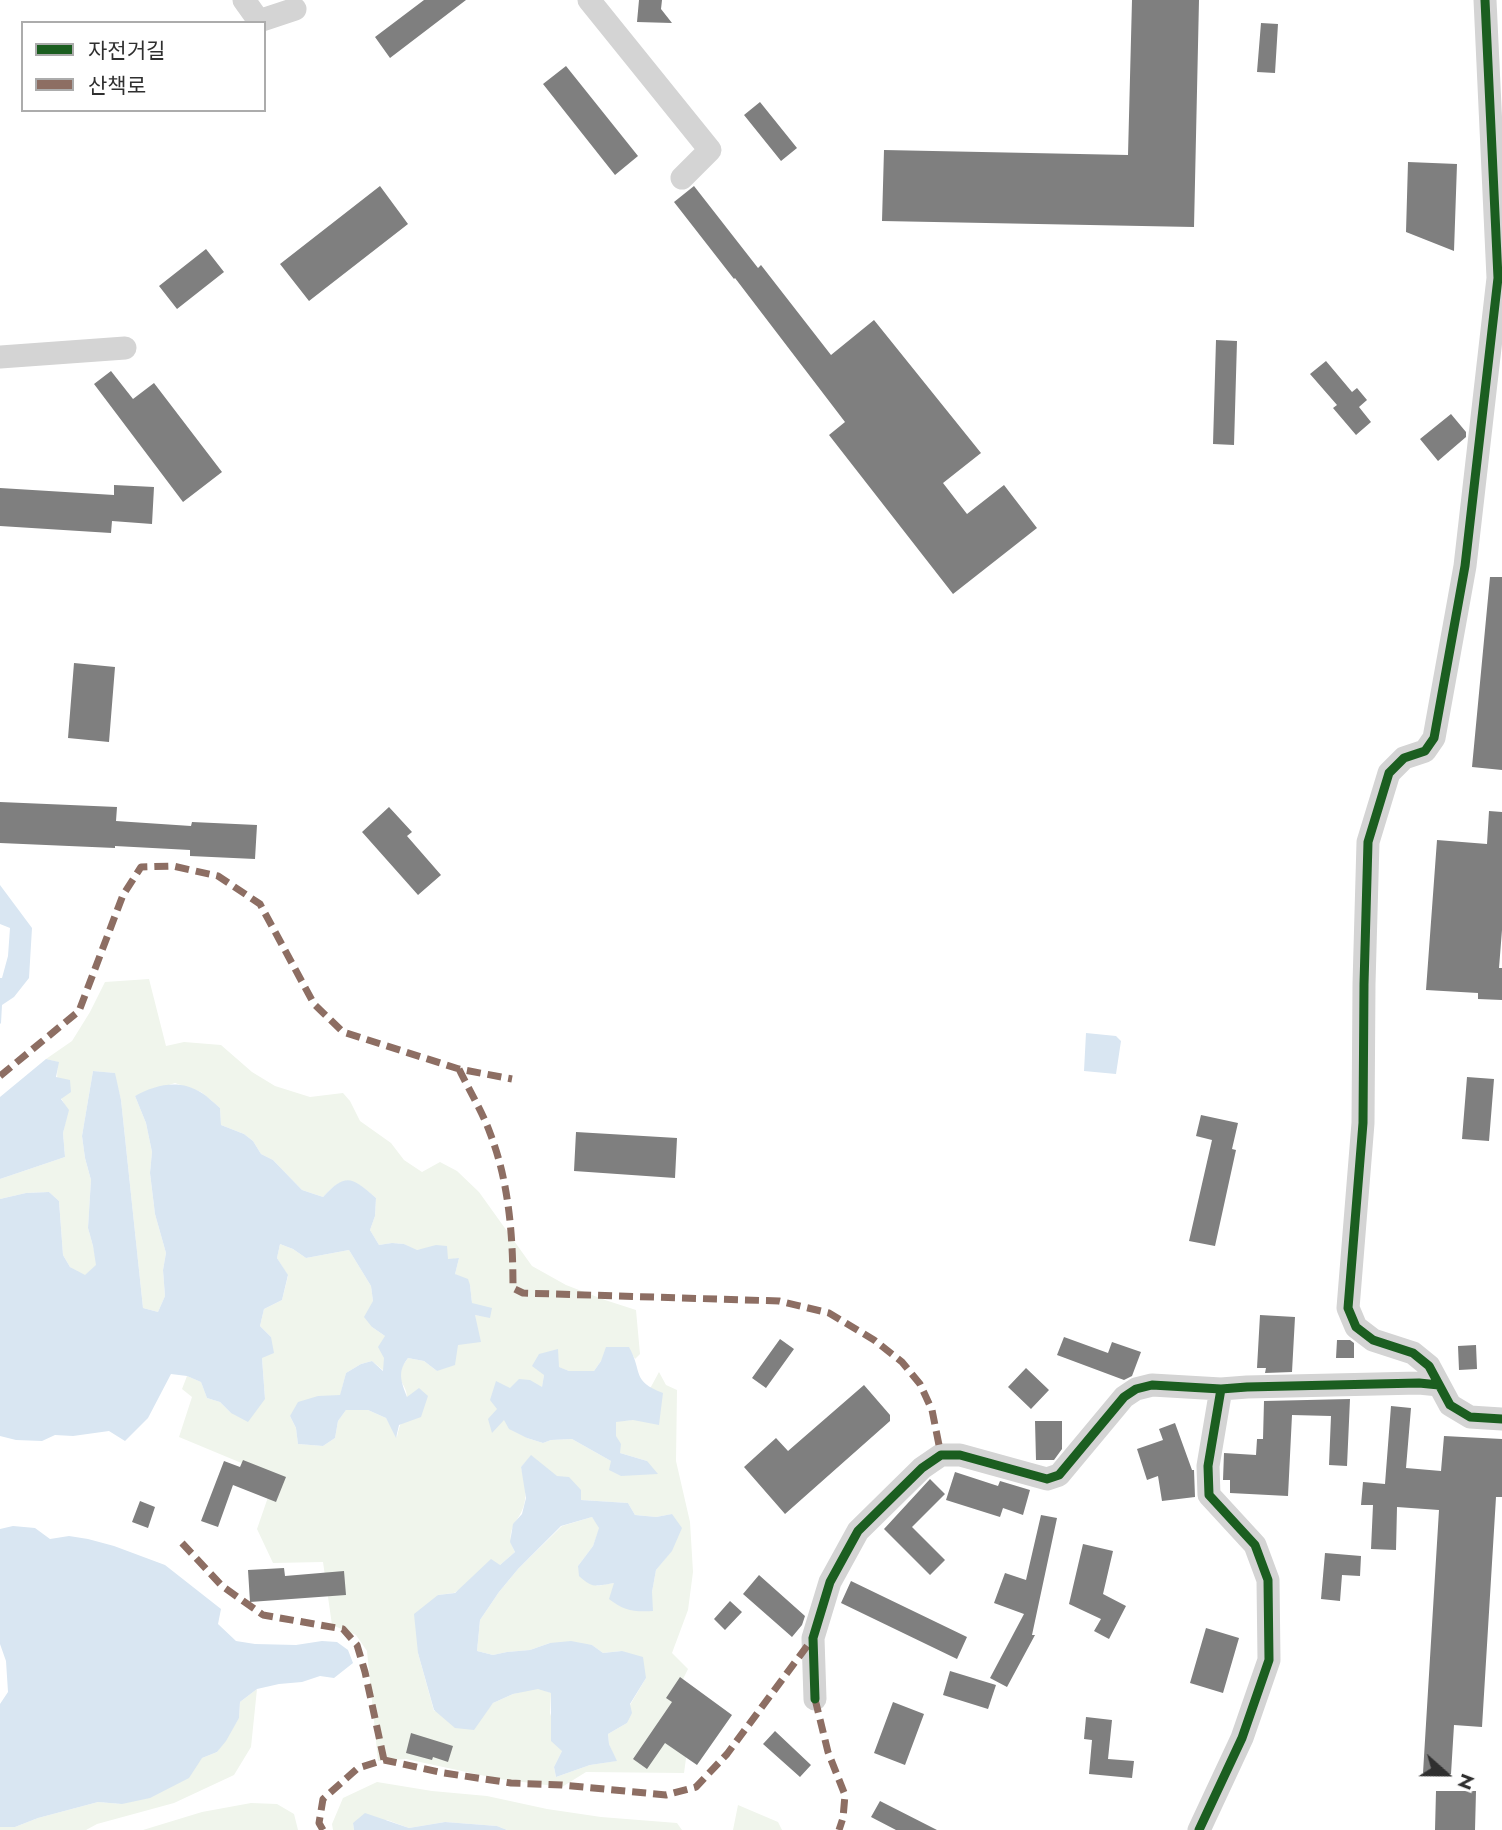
<!DOCTYPE html>
<html>
<head>
<meta charset="utf-8">
<style>
  body { margin:0 }
  #map { position:relative; width:1502px; height:1830px; overflow:hidden; background:#fff; font-family:Jost,"Noto Sans KR",sans-serif }
  canvas { display:block }
  .legend { position:absolute; left:21px; top:21px; width:245px; height:91px; box-sizing:border-box; background:#fff; border:2px solid #acacac; margin:0; padding:9px 12px; list-style:none; font-size:21px; color:#2f2f2f }
  .legend li { display:flex; align-items:center; gap:14px; height:35px }
  .legend b { width:35px; border:2px solid #acacac }
  .north { position:absolute; left:1411px; top:1739px; width:70px; height:70px; -webkit-text-stroke:5px #fff; paint-order:stroke; rotate:111deg; font-size:19px; font-weight:700; line-height:28px; text-align:center; color:#2f2f2f }
  .north::after { content:''; display:block; margin:auto; width:24px; height:32px; background:#2f2f2f; clip-path:polygon(50% 0,100% 100%,50% 72%,0 100%) }
</style>
</head>
<body>
<div id="map">
<canvas width="1502" height="1830"></canvas>
<ul class="legend">
<li><b style="height:9px;background:#1b5e20"></b>자전거길</li>
<li><b style="height:9px;background:#8d6e63"></b>산책로</li>
</ul>
<div class="north">N</div>
</div>
<script>
const ctx = document.querySelector('canvas').getContext('2d');
ctx.lineJoin = 'round';
function fillPath(path, color) { ctx.fillStyle = color; ctx.fill(path, 'evenodd'); }
function strokePath(path, color, width, dash) { ctx.strokeStyle = color; ctx.lineWidth = width; ctx.lineCap = dash ? 'butt' : 'round'; ctx.setLineDash(dash || []); ctx.stroke(path); }
fillPath(new Path2D(`
  M 149,979 L 166,1046 L 184,1042 L 221,1045 L 252,1072 L 275,1086 L 310,1097 L 343,1093 L 350,1101 L 360,1121 L 391,1143 L 404,1160 L 422,1172 L 440,1162 L 457,1171 L 479,1192 L 532,1266 L 566,1285 L 605,1300 L 636,1310 L 640,1354 L 635,1359 L 628,1347 L 601,1361 L 594,1371 L 569,1371 L 558,1367 L 544,1375 L 542,1388 L 497,1409 L 504,1419 L 527,1438 L 543,1443 L 551,1440 L 572,1439 L 611,1461 L 647,1461 L 620,1453 L 616,1436 L 616,1421 L 633,1420 L 659,1372 L 666,1385 L 677,1390 L 676,1461 L 690,1522 L 693,1572 L 688,1610 L 672,1653 L 688,1669 L 677,1691 L 692,1715 L 684,1773 L 586,1772 L 562,1787 L 499,1779 L 406,1759 L 378,1761 L 367,1651 L 356,1635 L 332,1625 L 323,1562 L 273,1563 L 257,1529 L 275,1477 L 179,1437 L 192,1397 L 182,1389 L 187,1376 L 201,1382 L 207,1398 L 220,1402 L 231,1413 L 265,1399 L 262,1358 L 271,1337 L 260,1326 L 264,1309 L 282,1300 L 288,1276 L 277,1258 L 280,1244 L 293,1249 L 306,1258 L 349,1250 L 371,1286 L 373,1301 L 372,1327 L 385,1336 L 384,1371 L 372,1361 L 361,1364 L 346,1373 L 340,1396 L 318,1396 L 290,1416 L 296,1428 L 298,1444 L 323,1446 L 335,1438 L 338,1421 L 346,1410 L 368,1410 L 386,1418 L 397,1437 C 399,1425 406,1412 407,1399 C 408,1381 390,1382 408,1358 L 424,1361 L 437,1371 L 458,1345 L 475,1315 L 490,1317 L 472,1303 L 470,1285 L 455,1274 L 459,1258 L 448,1260 L 425,1249 L 416,1250 L 404,1244 L 392,1243 L 379,1245 L 370,1230 L 375,1216 L 376,1198 C 353,1178 345,1173 323,1197 L 302,1190 L 273,1160 L 261,1154 L 253,1141 L 244,1134 L 221,1125 L 220,1108 L 201,1092 L 175,1083 L 135,1096 L 146,1123 L 152,1152 L 150,1173 L 155,1214 L 166,1253 L 163,1270 L 165,1296 L 158,1312 L 143,1308 L 121,1100 L 114,1073 L 93,1071 L 82,1136 L 85,1158 L 91,1180 L 88,1228 L 93,1246 L 97,1265 L 85,1276 L 70,1267 L 63,1255 L 59,1201 L 49,1192 L 26,1193 L 0,1199 L 0,1179 L 65,1157 L 63,1133 L 68,1110 C 57,1094 56,1081 58,1062 L 46,1059 L 72,1041 L 90,1012 L 105,982 ZM 531,1456 L 557,1477 L 581,1500 L 628,1503 L 635,1515 L 656,1517 L 672,1514 L 672,1550 L 656,1570 L 652,1592 L 614,1583 L 597,1586 L 578,1566 L 593,1546 L 600,1527 L 592,1517 L 562,1526 L 518,1569 L 499,1592 L 480,1620 L 477,1651 L 493,1655 L 507,1652 L 530,1650 L 550,1643 L 592,1645 L 603,1653 L 622,1651 L 646,1678 L 630,1705 L 627,1723 L 608,1734 L 609,1744 L 616,1761 L 590,1765 L 556,1777 L 554,1767 L 562,1751 L 550,1713 L 551,1693 L 538,1688 L 513,1694 L 493,1703 L 485,1713 L 434,1711 L 418,1653 L 438,1595 L 454,1593 L 500,1565 L 515,1552 C 502,1527 522,1522 525,1500 C 527,1490 523,1477 521,1467 Z
  M 257,1689 L 251,1747 L 234,1775 L 174,1803 L 97,1824 L 86,1830 L 0,1830 L 0,1827 L 15,1827 L 38,1818 L 98,1802 L 122,1804 L 202,1758 L 217,1752 L 239,1718 L 240,1702 Z
  M 377,1782 L 432,1791 L 487,1796 L 547,1809 L 601,1817 L 677,1823 L 682,1830 L 507,1830 L 497,1826 L 445,1822 L 409,1828 L 387,1820 L 353,1823 L 354,1830 L 333,1830 L 332,1824 L 343,1798 Z
  M 251,1803 L 277,1804 L 294,1814 L 298,1830 L 143,1830 L 202,1812 Z
  M 738,1805 L 778,1822 L 782,1830 L 733,1830 Z`), '#f0f5ec');
fillPath(new Path2D(`
  M 0,885 L 32,928 L 29,978 L 14,997 L 2,1005 L 1,1023 L 0,1024 L 0,978 L 2,978 L 8,956 L 10,928 L 0,924 Z
  M 1086,1033 L 1116,1036 L 1121,1041 L 1116,1074 L 1084,1071 Z
  M 46,1059 L 59,1062 L 56,1077 L 70,1080 L 71,1092 L 61,1099 L 69,1110 L 63,1133 L 65,1157 L 0,1179 L 0,1097 Z
  M 93,1071 L 115,1073 L 121,1100 L 143,1308 L 158,1312 L 165,1296 L 163,1270 L 166,1253 L 155,1214 L 150,1173 L 152,1152 L 146,1123 L 135,1096 C 157,1084 180,1079 202,1093 C 208,1097 214,1103 220,1108 L 221,1125 L 244,1134 L 253,1141 L 261,1154 L 273,1160 L 302,1190 L 323,1197 C 346,1172 352,1177 376,1198 L 375,1216 L 370,1230 L 379,1245 L 392,1243 L 404,1244 L 417,1250 L 436,1245 L 447,1246 L 448,1259 L 459,1258 L 455,1274 L 468,1279 L 470,1285 L 472,1303 L 492,1308 L 490,1318 L 475,1315 L 481,1342 L 458,1345 L 455,1365 L 437,1371 L 424,1361 L 408,1358 C 397,1372 401,1381 407,1397 L 419,1388 L 428,1396 L 421,1417 L 399,1425 L 396,1438 L 386,1418 L 368,1410 L 346,1410 L 338,1421 L 335,1438 L 323,1446 L 298,1444 L 296,1428 L 290,1416 L 298,1402 L 318,1396 L 340,1395 L 346,1373 L 361,1364 L 372,1361 L 383,1371 L 384,1358 L 378,1347 L 385,1336 L 372,1327 L 364,1317 L 373,1301 L 371,1286 L 349,1250 L 306,1258 L 293,1249 L 280,1244 L 277,1258 L 288,1275 L 282,1300 L 264,1309 L 260,1326 L 271,1337 L 274,1353 L 262,1358 L 265,1399 L 248,1422 L 231,1413 L 220,1402 L 207,1398 L 201,1382 L 187,1376 L 171,1374 L 148,1418 L 125,1441 L 109,1431 L 73,1436 L 55,1435 L 42,1441 L 16,1440 L 0,1436 L 0,1199 L 26,1193 L 49,1192 L 59,1201 L 63,1255 L 70,1267 L 85,1275 L 96,1265 L 93,1246 L 88,1228 L 91,1180 L 85,1158 L 82,1136 Z
  M 606,1347 L 629,1347 C 643,1372 631,1381 663,1393 L 659,1425 L 633,1420 L 616,1422 L 616,1436 L 621,1444 L 620,1453 L 647,1461 L 658,1474 L 621,1476 L 609,1470 L 611,1461 L 572,1439 L 551,1440 L 543,1443 L 527,1438 L 509,1429 L 504,1420 L 492,1433 L 488,1419 L 497,1409 L 490,1400 L 496,1381 L 510,1388 L 519,1379 L 530,1380 L 542,1387 L 544,1375 L 532,1366 L 539,1354 L 558,1349 L 559,1367 L 569,1371 L 594,1371 L 601,1361 Z
  M 531,1455 L 557,1476 L 569,1477 L 581,1490 L 581,1500 L 628,1503 L 635,1515 L 656,1517 L 672,1514 L 682,1528 L 672,1551 L 656,1570 L 652,1592 L 653,1611 C 634,1612 624,1611 609,1599 L 614,1583 C 596,1586 593,1589 579,1576 L 578,1566 L 593,1546 L 599,1528 L 592,1517 L 561,1526 L 518,1569 L 499,1592 L 480,1620 L 477,1651 L 493,1655 L 507,1652 L 530,1650 L 550,1643 L 571,1641 L 592,1645 L 603,1653 L 622,1651 L 643,1657 L 646,1678 L 630,1704 L 632,1713 L 627,1723 L 608,1734 L 609,1744 L 617,1761 L 590,1765 L 556,1777 L 554,1767 L 562,1751 L 551,1741 L 551,1693 L 538,1689 L 513,1694 L 493,1703 L 474,1730 L 455,1728 L 434,1710 L 418,1653 L 414,1614 L 438,1595 L 455,1593 L 491,1559 L 500,1565 L 515,1552 L 510,1542 L 513,1524 L 522,1514 L 526,1498 L 521,1467 Z
  M 13,1526 L 35,1528 L 50,1539 L 69,1536 L 88,1539 L 114,1546 L 165,1565 L 221,1609 L 218,1624 L 236,1641 L 255,1644 L 296,1645 L 322,1641 L 337,1642 L 348,1650 L 353,1663 L 334,1678 L 320,1676 L 302,1682 L 279,1684 L 257,1689 L 240,1702 L 239,1718 L 226,1741 L 217,1752 L 202,1758 L 189,1778 L 150,1798 L 122,1804 L 98,1802 L 38,1818 L 15,1827 L 0,1827 L 0,1704 L 8,1692 L 6,1661 L 0,1644 L 0,1529 Z
  M 365,1813 L 409,1828 L 445,1822 L 497,1826 L 507,1830 L 354,1830 L 353,1823 Z`), '#d9e6f2');
fillPath(new Path2D(`
  M 424,0 L 466,0 L 390,58 L 375,37 Z
  M 639,0 L 662,0 L 661,9 L 672,23 L 637,22 Z
  M 1132,0 L 1199,0 L 1194,227 L 882,221 L 884,150 L 1128,155 Z
  M 1261,23 L 1278,24 L 1275,73 L 1257,72 Z
  M 566,66 L 638,156 L 615,175 L 543,84 Z
  M 760,102 L 797,148 L 781,161 L 744,115 Z
  M 1408,162 L 1457,164 L 1454,251 L 1406,232 Z
  M 380,186 L 408,224 L 309,301 L 280,264 Z
  M 694,186 L 758,268 L 761,265 L 831,355 L 874,320 L 981,453 L 943,483 L 967,514 L 1004,485 L 1037,528 L 953,594 L 829,435 L 845,422 L 735,278 L 734,279 L 674,202 Z
  M 206,249 L 224,272 L 177,309 L 159,286 Z
  M 1216,340 L 1237,341 L 1234,445 L 1213,444 Z
  M 1326,361 L 1352,392 L 1357,388 L 1367,400 L 1359,407 L 1371,422 L 1356,435 L 1333,408 L 1337,405 L 1310,374 Z
  M 111,371 L 133,399 L 154,383 L 222,472 L 183,502 L 94,384 Z
  M 1451,414 L 1466,432 L 1466,437 L 1438,461 L 1420,439 Z
  M 114,485 L 154,487 L 152,524 L 112,521 L 111,533 L 0,526 L 0,488 L 114,495 Z
  M 1490,577 L 1502,577 L 1502,770 L 1472,767 Z
  M 74,663 L 115,667 L 109,742 L 68,738 Z
  M 0,802 L 117,807 L 116,821 L 191,826 L 192,822 L 257,825 L 255,859 L 190,856 L 190,850 L 115,846 L 115,848 L 0,843 Z
  M 389,807 L 412,832 L 407,836 L 441,875 L 418,895 L 362,832 Z
  M 1489,811 L 1502,812 L 1502,930 L 1499,968 L 1502,968 L 1502,1000 L 1478,999 L 1478,993 L 1426,990 L 1437,840 L 1487,844 Z
  M 1467,1077 L 1494,1079 L 1489,1141 L 1462,1139 Z
  M 1201,1115 L 1238,1123 L 1232,1149 L 1236,1150 L 1215,1246 L 1189,1241 L 1212,1140 L 1196,1136 Z
  M 576,1132 L 677,1138 L 675,1178 L 574,1171 Z
  M 1260,1315 L 1295,1317 L 1292,1372 L 1265,1373 L 1266,1368 L 1257,1368 Z
  M 1064,1337 L 1108,1353 L 1112,1342 L 1141,1352 L 1132,1376 L 1124,1380 L 1057,1355 Z
  M 780,1339 L 794,1349 L 766,1388 L 752,1378 Z
  M 1337,1340 L 1350,1340 L 1354,1343 L 1354,1358 L 1336,1358 Z
  M 1476,1345 L 1477,1369 L 1459,1370 L 1458,1346 Z
  M 1026,1368 L 1049,1390 L 1031,1409 L 1008,1387 Z
  M 864,1385 L 890,1415 L 890,1421 L 785,1514 L 744,1467 L 776,1438 L 788,1451 Z
  M 1350,1399 L 1347,1466 L 1329,1465 L 1331,1416 L 1292,1415 L 1288,1496 L 1230,1493 L 1230,1480 L 1223,1480 L 1224,1453 L 1256,1455 L 1257,1439 L 1263,1439 L 1264,1401 Z
  M 1391,1406 L 1411,1408 L 1406,1468 L 1441,1471 L 1444,1436 L 1502,1439 L 1502,1497 L 1496,1497 L 1482,1727 L 1454,1725 L 1451,1774 L 1423,1773 L 1439,1510 L 1397,1507 L 1396,1550 L 1371,1549 L 1373,1505 L 1361,1505 L 1363,1482 L 1385,1484 Z
  M 1035,1421 L 1062,1421 L 1062,1449 L 1054,1460 L 1036,1460 Z
  M 1175,1423 L 1192,1470 L 1194,1470 L 1195,1497 L 1162,1501 L 1158,1476 L 1147,1480 L 1137,1449 L 1163,1440 L 1159,1429 Z
  M 243,1460 L 286,1477 L 276,1502 L 233,1485 L 218,1527 L 201,1521 L 224,1461 L 240,1467 Z
  M 955,1472 L 998,1486 L 1000,1481 L 1030,1490 L 1023,1515 L 1003,1508 L 1000,1517 L 946,1500 Z
  M 930,1479 L 945,1494 L 912,1527 L 945,1560 L 930,1575 L 884,1529 Z
  M 140,1501 L 155,1507 L 148,1528 L 132,1522 Z
  M 1041,1515 L 1057,1518 L 1032,1635 L 1035,1635 L 1007,1687 L 990,1678 L 1024,1614 L 994,1603 L 1005,1573 L 1026,1580 Z
  M 1083,1544 L 1113,1551 L 1103,1594 L 1126,1606 L 1109,1639 L 1094,1631 L 1101,1619 L 1069,1604 Z
  M 1325,1553 L 1361,1556 L 1360,1576 L 1342,1575 L 1340,1601 L 1321,1599 Z
  M 284,1568 L 285,1576 L 344,1571 L 346,1595 L 250,1602 L 248,1570 Z
  M 759,1575 L 805,1616 L 802,1625 L 792,1637 L 743,1594 Z
  M 851,1581 L 967,1637 L 957,1659 L 841,1603 Z
  M 730,1601 L 742,1612 L 725,1630 L 714,1619 Z
  M 1206,1628 L 1239,1638 L 1223,1693 L 1190,1683 Z
  M 950,1671 L 996,1685 L 988,1709 L 943,1695 Z
  M 680,1677 L 732,1715 L 697,1765 L 665,1743 L 647,1769 L 633,1759 L 672,1702 L 666,1698 Z
  M 893,1702 L 924,1714 L 905,1765 L 874,1753 Z
  M 1086,1717 L 1112,1720 L 1108,1759 L 1134,1761 L 1132,1778 L 1089,1774 L 1092,1740 L 1084,1739 Z
  M 775,1731 L 811,1765 L 800,1777 L 763,1744 Z
  M 411,1733 L 453,1746 L 448,1762 L 433,1757 L 432,1760 L 406,1753 Z
  M 1436,1791 L 1476,1791 L 1475,1830 L 1435,1830 Z
  M 880,1801 L 937,1830 L 896,1830 L 871,1817 Z`), '#7f7f7f');
strokePath(new Path2D(`
  M 244,0 L 259,21 L 295,9
  M 589,0 L 710,150 L 682,178
  M 1485,0 L 1498,278 L 1465,566 L 1434,738 L 1425,751 L 1404,758 L 1389,773 L 1368,842 L 1364,984 L 1363,1123 L 1348,1308 L 1356,1327 L 1373,1340 L 1413,1353 L 1429,1366 L 1450,1405 L 1470,1417 L 1502,1419
  M 0,357 L 125,348
  M 815,1699 L 813,1638 L 830,1582 L 858,1531 L 922,1468 L 941,1455 L 960,1455 L 1047,1479 L 1059,1475 L 1124,1397 L 1136,1389 L 1152,1385 L 1221,1389 L 1247,1387 L 1419,1383 L 1439,1385
  M 1199,1830 L 1242,1738 L 1269,1660 L 1268,1580 L 1255,1545 L 1209,1495 L 1208,1466 L 1221,1389`), '#d4d4d4', 23);
strokePath(new Path2D(`
  M 459,1069 C 469,1090 482,1111 490,1133 C 509,1182 513,1236 513,1288 L 523,1293 L 779,1301 L 829,1313 L 874,1340 L 902,1362 L 920,1384 L 932,1410 L 941,1455
  M 0,1076 L 79,1011 L 123,895 L 141,867 L 173,866 L 218,876 L 260,904 L 314,1004 L 343,1032 L 459,1069 L 512,1079
  M 182,1543 L 222,1586 L 263,1615 L 343,1629 L 357,1645 L 365,1672 L 384,1760
  M 815,1699 L 828,1752 L 845,1795 L 843,1818 L 839,1830
  M 323,1830 L 319,1823 L 323,1799 L 358,1768 L 384,1760 L 444,1773 L 511,1783 L 562,1785 L 666,1795 L 696,1787 L 727,1754 L 813,1638`), '#8d6e63', 7, [14, 7]);
strokePath(new Path2D(`
  M 1485,0 L 1498,278 L 1465,566 L 1434,738 L 1425,751 L 1404,758 L 1389,773 L 1368,842 L 1364,984 L 1363,1123 L 1348,1308 L 1356,1327 L 1373,1340 L 1413,1353 L 1429,1366 L 1450,1405 L 1470,1417 L 1502,1419
  M 815,1699 L 813,1638 L 830,1582 L 858,1531 L 922,1468 L 941,1455 L 960,1455 L 1047,1479 L 1059,1475 L 1124,1397 L 1136,1389 L 1152,1385 L 1221,1389 L 1247,1387 L 1419,1383 L 1439,1385
  M 1199,1830 L 1242,1738 L 1269,1660 L 1268,1580 L 1255,1545 L 1209,1495 L 1208,1466 L 1221,1389`), '#1b5e20', 9);
</script>
</body>
</html>
